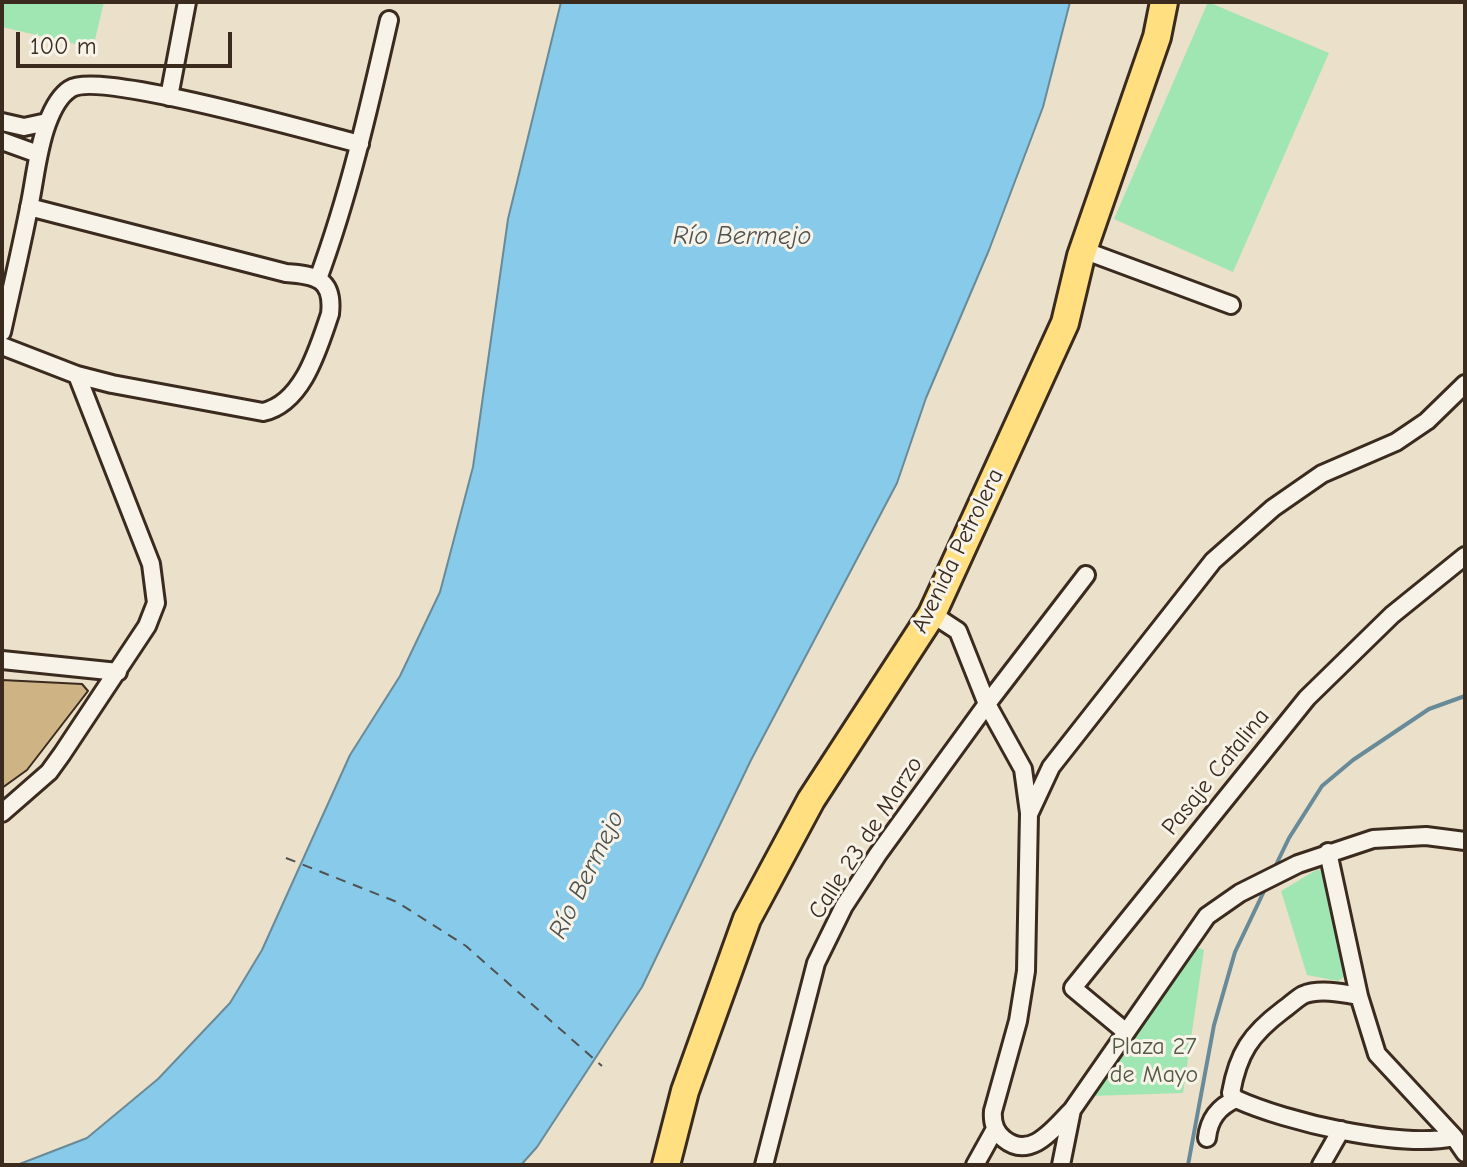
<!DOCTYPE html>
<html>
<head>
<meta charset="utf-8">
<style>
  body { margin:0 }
  #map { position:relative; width:1467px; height:1167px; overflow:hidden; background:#ebe0ca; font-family:"Comic Neue",sans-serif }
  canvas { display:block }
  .frame { position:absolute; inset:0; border:4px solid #3b2a1e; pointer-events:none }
  .scale { position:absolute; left:16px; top:32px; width:216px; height:36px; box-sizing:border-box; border:4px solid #3b2a1e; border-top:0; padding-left:10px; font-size:24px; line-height:28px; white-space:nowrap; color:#3b2a1e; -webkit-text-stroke:6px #f7f3e8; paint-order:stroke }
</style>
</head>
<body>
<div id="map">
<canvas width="1467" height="1167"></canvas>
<div class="frame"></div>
<div class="scale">100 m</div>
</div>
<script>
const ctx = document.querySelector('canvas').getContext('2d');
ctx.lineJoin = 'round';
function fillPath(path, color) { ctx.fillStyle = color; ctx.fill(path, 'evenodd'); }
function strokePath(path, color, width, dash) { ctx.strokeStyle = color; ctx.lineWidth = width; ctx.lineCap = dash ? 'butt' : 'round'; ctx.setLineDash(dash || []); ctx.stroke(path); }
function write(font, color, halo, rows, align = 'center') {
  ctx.font = font + ' "Comic Neue",sans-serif'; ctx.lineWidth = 6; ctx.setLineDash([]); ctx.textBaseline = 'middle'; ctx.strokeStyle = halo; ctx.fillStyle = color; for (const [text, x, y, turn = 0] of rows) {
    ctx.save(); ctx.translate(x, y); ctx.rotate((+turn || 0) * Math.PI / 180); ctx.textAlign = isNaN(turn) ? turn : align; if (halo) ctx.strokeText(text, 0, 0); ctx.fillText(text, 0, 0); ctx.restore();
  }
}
fillPath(new Path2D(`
  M 2,2 L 104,2 L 93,48 L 2,27 Z
  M 1208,2 L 1329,53 L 1233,272 L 1114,219 Z
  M 1318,869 L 1328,878 L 1347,975 L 1338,981 L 1307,975 L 1281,891 Z
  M 1194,946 L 1204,950 L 1183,1093 L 1091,1096 Z`), '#a0e6b2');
const water = new Path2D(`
  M 561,2 L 1070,2 L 1043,107 L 989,250 L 926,398 L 897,483 L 751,760 L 642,987 L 537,1147 L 521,1165 L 17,1165 L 87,1138 L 158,1079 L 230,1003 L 262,950 L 350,755 L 400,676 L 440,592 L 473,467 L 508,219 Z`);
fillPath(water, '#88cae9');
strokePath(water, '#698a98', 2);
strokePath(new Path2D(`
  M 1274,869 L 1289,838 L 1322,786 L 1353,760 L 1429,709 L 1465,696
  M 1188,1165 L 1214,1025 L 1235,952 L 1266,887`), '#698a98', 4);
strokePath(new Path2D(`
  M 286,858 L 397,902 L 466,946 L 602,1066`), '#4e5251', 2, [10, 8]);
const building = new Path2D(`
  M 2,680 L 82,684 L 88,691 L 27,770 L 2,788 Z`);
fillPath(building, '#ceb384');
strokePath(building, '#3b2a1e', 2);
const minor = new Path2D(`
  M 169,97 L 187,2
  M 2,122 L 24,127 L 47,122
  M 2,141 L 38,154
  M 1083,250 L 1231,305
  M 318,279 C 349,195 369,108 389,20
  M 2,332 C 11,291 21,249 29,208 C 35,180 37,151 47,124 C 51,113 59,96 70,89 C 98,70 316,133 360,144
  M 2,346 L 77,375 L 112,384 L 263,412 C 303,403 318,349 330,314 C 334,279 316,275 286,273 L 29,207
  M 932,614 L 958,631 L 987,704 L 1023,769 L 1029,813 L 1026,971 L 1018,1021 L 993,1111 C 992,1122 995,1132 1004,1139 C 1031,1161 1055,1127 1072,1110
  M 2,660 L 118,672
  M 1030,812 L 1051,767 L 1213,561 L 1273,508 L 1322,474 L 1396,442 L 1427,421 L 1465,384
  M 2,813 L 49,772 L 62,754 L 147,626 L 156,603 L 151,564 L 77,375
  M 1328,852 L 1359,996 L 1377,1054 L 1454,1137 L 1465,1153
  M 1126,1032 L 1073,988 L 1307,698 L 1392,615 L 1465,556
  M 1236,1099 L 1231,1093 C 1238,1053 1251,1034 1283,1010 C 1289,1006 1296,999 1303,995 C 1319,988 1343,993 1359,996
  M 1207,1138 C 1209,1119 1218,1107 1236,1099 C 1286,1122 1401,1149 1454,1137
  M 764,1165 L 816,963 L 844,906 L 878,854 L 987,704 L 1086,575
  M 975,1165 L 995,1129
  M 1061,1165 L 1072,1110 L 1207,916 L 1240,893 L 1298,864 L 1373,839 L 1426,836 L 1465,841
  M 1321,1165 L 1341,1130`);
const trunk = new Path2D(`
  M 666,1165 L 685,1091 L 747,919 L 811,800 L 932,614 L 1065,323 L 1081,256 L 1157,37 L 1164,2`);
strokePath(minor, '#3b2a1e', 22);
strokePath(trunk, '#3b2a1e', 32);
strokePath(minor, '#f7f3e8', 16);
strokePath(trunk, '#ffdf80', 26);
write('24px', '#3b2a1e', '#f7f3e8', [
  ["Avenida Petrolera",958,551,-64],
  ["Pasaje Catalina",1216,772,-51],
  ["Calle 23 de Marzo",866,838,-57]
]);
write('24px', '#545943', '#f7f3e8', [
  ["Plaza 27",1154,1047],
  ["de Mayo",1154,1075]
]);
write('italic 26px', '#4e5251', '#f7f3e8', [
  ["Río Bermejo",742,237],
  ["Río Bermejo",587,875,-64]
]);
</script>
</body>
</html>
